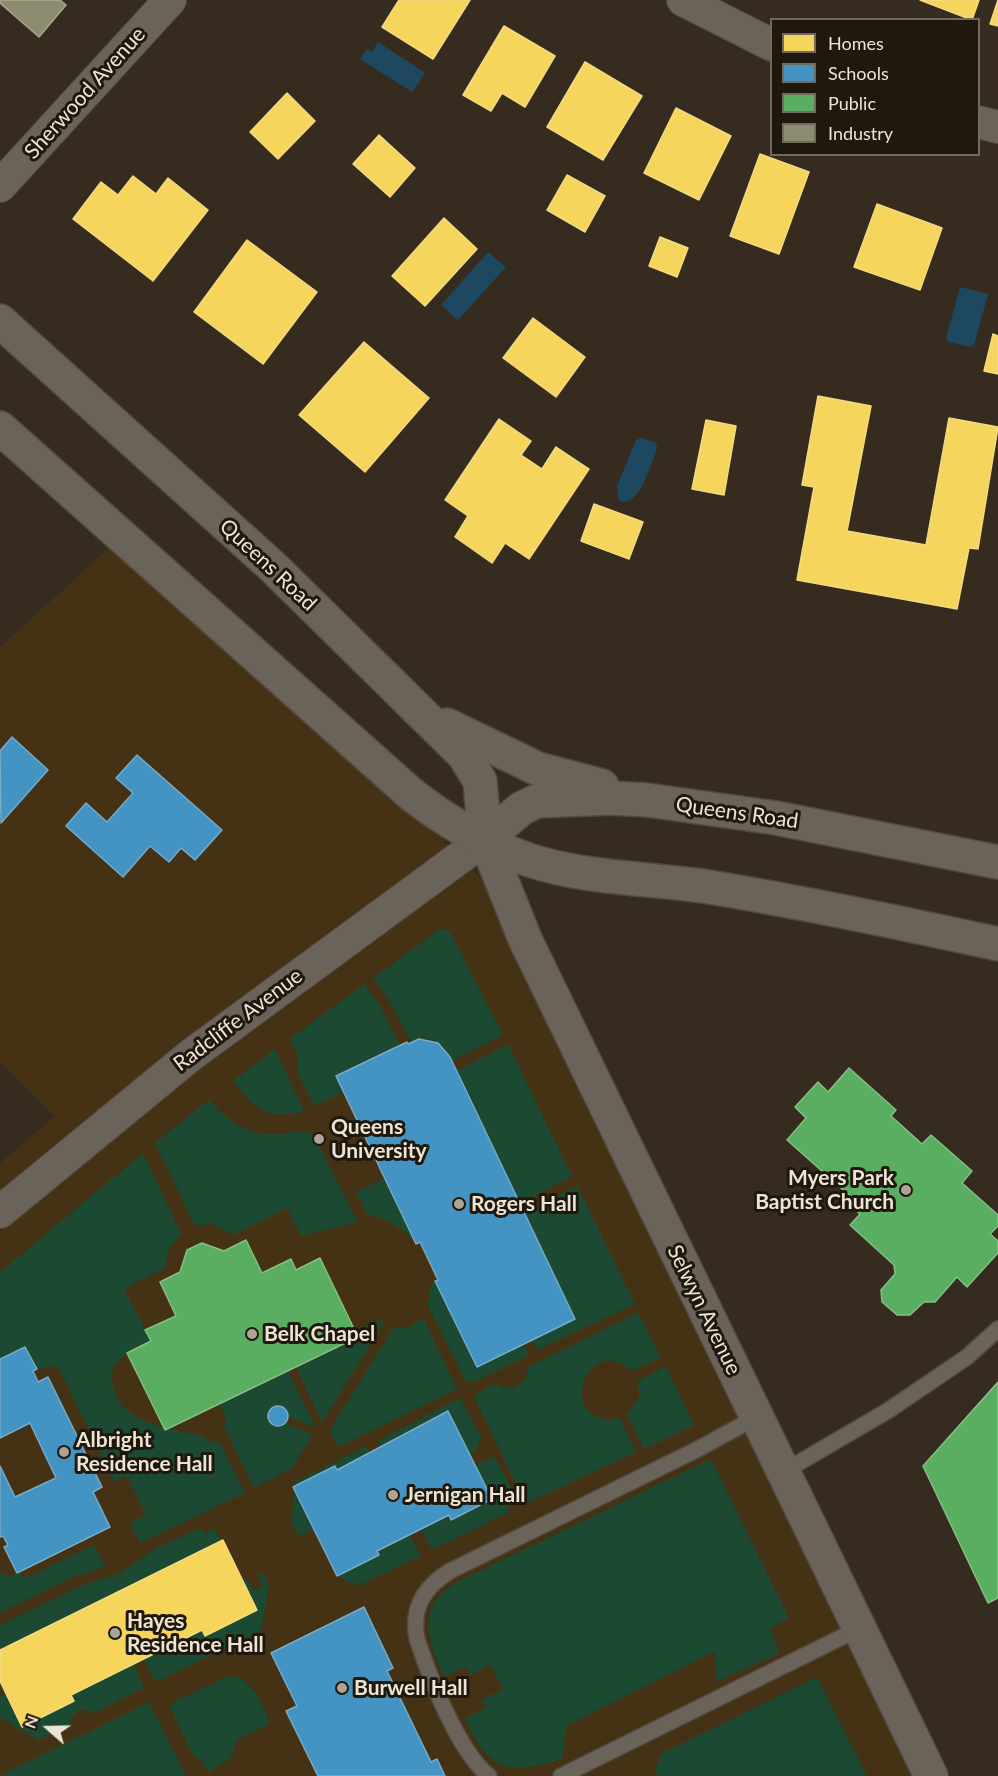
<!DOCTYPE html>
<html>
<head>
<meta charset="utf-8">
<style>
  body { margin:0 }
  #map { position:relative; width:998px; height:1776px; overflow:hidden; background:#352c1f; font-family:Lato,sans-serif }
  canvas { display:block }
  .legend { position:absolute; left:770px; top:18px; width:210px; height:138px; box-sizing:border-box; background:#1f180d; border:2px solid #726a5d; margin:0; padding:8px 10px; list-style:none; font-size:18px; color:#eee4d6 }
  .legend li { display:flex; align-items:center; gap:12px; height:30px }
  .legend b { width:30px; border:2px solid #726a5d }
  .north { position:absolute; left:18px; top:1698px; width:60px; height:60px; -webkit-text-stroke:4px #1f180d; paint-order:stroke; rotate:290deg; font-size:16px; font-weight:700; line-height:24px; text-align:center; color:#eee4d6 }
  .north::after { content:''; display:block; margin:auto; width:21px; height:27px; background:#eee4d6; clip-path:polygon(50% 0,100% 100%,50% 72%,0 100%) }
</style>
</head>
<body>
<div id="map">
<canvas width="998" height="1776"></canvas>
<ul class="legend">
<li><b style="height:16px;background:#f6d55c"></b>Homes</li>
<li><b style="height:16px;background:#4393c3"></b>Schools</li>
<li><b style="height:16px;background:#5aae61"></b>Public</li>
<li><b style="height:16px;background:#8c8c6e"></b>Industry</li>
</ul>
<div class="north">N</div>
</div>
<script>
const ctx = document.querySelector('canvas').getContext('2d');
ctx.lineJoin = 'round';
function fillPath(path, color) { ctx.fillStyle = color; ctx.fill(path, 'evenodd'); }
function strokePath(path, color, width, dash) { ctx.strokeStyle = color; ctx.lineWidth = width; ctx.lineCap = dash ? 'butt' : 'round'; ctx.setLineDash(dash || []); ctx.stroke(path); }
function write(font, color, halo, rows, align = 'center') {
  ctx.font = font + ' Lato,sans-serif'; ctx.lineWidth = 6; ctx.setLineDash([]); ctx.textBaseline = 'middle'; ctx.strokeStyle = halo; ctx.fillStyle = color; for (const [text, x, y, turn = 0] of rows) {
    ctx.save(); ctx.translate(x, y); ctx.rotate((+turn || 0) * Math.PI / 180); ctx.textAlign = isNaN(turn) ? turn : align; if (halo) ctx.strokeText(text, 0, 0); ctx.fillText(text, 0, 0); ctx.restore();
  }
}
fillPath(new Path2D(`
  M 112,545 L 410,807 L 485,883 L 918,1776 L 0,1776 L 0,1163 L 55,1116 L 0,1062 L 0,647 Z`), '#453215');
fillPath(new Path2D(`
  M 439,930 L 448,930 L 451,934 L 503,1035 L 451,1061 C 439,1046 434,1031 411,1042 L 386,995 L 373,978 Z
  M 364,984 L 380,1006 L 400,1045 L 337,1076 L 344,1092 L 314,1106 L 297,1072 L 297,1053 L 290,1039 Z
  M 508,1044 L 572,1177 L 520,1203 L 456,1071 Z
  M 275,1049 L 304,1111 C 267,1120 256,1110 233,1081 Z
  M 209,1100 C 229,1122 250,1137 280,1134 C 292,1133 303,1128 313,1134 L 358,1222 L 301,1236 L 287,1208 L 233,1235 L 212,1224 L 195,1226 L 155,1143 Z
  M 143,1153 L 181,1233 L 168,1250 L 165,1268 L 124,1289 L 151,1341 L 127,1353 L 113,1366 C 105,1422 161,1426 202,1436 L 210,1442 L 220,1443 L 245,1493 L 140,1543 L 130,1523 L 146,1515 L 127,1476 L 114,1482 L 58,1366 L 37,1369 L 25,1347 L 0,1359 L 0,1272 Z
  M 385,1178 L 416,1244 C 404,1229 388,1218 368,1215 L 356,1192 Z
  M 577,1186 L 635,1304 L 537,1350 L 532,1340 L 575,1319 L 525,1212 Z
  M 435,1281 L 477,1367 L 524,1345 L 529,1355 L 472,1383 L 465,1380 L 428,1305 L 431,1284 Z
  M 638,1313 L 661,1357 L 632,1371 C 585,1328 554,1431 620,1418 L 636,1452 L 525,1504 L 474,1396 L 495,1383 L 503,1388 L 515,1388 L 526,1379 L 528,1367 Z
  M 423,1318 L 457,1389 L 338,1447 L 330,1430 L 394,1327 L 408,1328 Z
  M 378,1320 L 384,1323 L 322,1422 L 296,1367 L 365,1334 L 362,1328 Z
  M 666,1366 L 694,1425 L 644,1449 L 627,1415 L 639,1398 L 638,1381 Z
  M 288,1371 L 316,1428 L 289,1417 L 286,1409 L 278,1406 L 272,1408 L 268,1416 L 270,1423 L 278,1427 L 286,1424 L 313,1435 L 291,1469 L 254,1488 L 224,1427 L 226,1417 L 220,1403 Z
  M 460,1398 L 481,1437 L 477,1449 L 469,1454 L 448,1411 L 407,1431 L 408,1434 L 381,1448 L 378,1441 Z
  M 367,1446 L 370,1454 L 337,1470 L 335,1466 L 295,1486 L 296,1481 Z
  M 495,1457 L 511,1488 L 508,1513 L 432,1550 L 421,1529 L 449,1515 L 451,1520 L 492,1499 L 475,1466 Z
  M 711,1459 L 789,1618 L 770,1629 L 779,1653 L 718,1681 L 715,1678 L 716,1651 L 566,1726 L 562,1759 C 507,1776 489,1772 465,1718 L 486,1708 L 482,1700 L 503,1689 L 490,1665 L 471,1675 L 466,1666 L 445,1677 C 426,1639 415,1606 459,1581 Z
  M 295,1491 L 314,1529 L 299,1537 L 291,1521 Z
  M 199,1528 L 206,1533 L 215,1529 L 221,1540 L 0,1650 L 0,1625 L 83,1585 L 118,1574 L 157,1548 Z
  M 409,1535 L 421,1556 L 357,1586 L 337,1576 Z
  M 94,1545 L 105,1567 L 71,1578 L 0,1613 L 0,1573 L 10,1576 L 17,1573 L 26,1578 Z
  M 262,1573 L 269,1585 L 261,1630 L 159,1681 L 154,1679 L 144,1659 L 202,1630 L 205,1636 L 257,1610 L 243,1581 L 247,1579 L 254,1591 L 263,1586 L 257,1574 Z
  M 134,1664 L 144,1688 L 91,1714 L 89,1709 L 78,1711 L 70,1719 L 71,1724 L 39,1740 L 0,1718 L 0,1696 L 6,1693 L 23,1726 L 74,1701 L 71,1695 Z
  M 229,1676 C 255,1679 261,1703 270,1724 L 237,1739 L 230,1759 L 208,1772 L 203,1762 L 192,1754 L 170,1706 L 173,1702 Z
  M 817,1677 L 867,1776 L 658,1776 L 655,1769 L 659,1761 L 659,1755 Z
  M 149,1702 L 186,1776 L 0,1776 Z`), '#1c4931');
fillPath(new Path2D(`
  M 378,42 L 425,73 L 412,92 L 360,59 L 367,49 L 372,52 Z
  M 488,252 L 506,267 L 458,320 L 441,305 Z
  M 960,287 L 988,294 L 974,345 L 970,347 L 949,342 L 946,338 Z
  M 642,438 L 656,443 L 657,448 C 652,462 638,511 619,500 L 617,486 L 636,440 Z`), '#1e485f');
const homes = new Path2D(`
  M 399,0 L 470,0 L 433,59 L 382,27 Z
  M 920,0 L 979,0 L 972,20 Z
  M 998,0 L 998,26 L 990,24 Z
  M 504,26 L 555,56 L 525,107 L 502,93 L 491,111 L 463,95 Z
  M 585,62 L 642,96 L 603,160 L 547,127 Z
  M 287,93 L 315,121 L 278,159 L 250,132 Z
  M 676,108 L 731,136 L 699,200 L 644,173 Z
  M 379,135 L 415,168 L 390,197 L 353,164 Z
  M 760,154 L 809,172 L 779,254 L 730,236 Z
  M 567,175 L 605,196 L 585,232 L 547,210 Z
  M 133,176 L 156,194 L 168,178 L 208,210 L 153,281 L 73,219 L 101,182 L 118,195 Z
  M 877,204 L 942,228 L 920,290 L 854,267 Z
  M 444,218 L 477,249 L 425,306 L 392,276 Z
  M 660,237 L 688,248 L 677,277 L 649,266 Z
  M 247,240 L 317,292 L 263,364 L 194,312 Z
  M 533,318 L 585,357 L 556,397 L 503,358 Z
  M 993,334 L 998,336 L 998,374 L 984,371 Z
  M 364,342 L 429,398 L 365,472 L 299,415 Z
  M 818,396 L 871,406 L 847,531 L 926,545 L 949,418 L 998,427 L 978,549 L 969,548 L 957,609 L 797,580 L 814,487 L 802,485 Z
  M 499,419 L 531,441 L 521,455 L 542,469 L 556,447 L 589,469 L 529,559 L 505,543 L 492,563 L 455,537 L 468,516 L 445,500 Z
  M 706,420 L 736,426 L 724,495 L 692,489 Z
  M 594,504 L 643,522 L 629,559 L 581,541 Z
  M 223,1540 L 257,1610 L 205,1636 L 202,1630 L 71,1695 L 74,1701 L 22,1727 L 0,1681 L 0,1650 Z`);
fillPath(homes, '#f6d55c');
strokePath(homes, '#f4da81', 1.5);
const schools = new Path2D(`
  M 12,737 L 48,770 L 1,823 L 0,751 Z
  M 137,755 L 222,830 L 195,860 L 181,848 L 169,862 L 150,846 L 123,877 L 66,826 L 86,803 L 107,822 L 133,793 L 116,778 Z
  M 419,1039 L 438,1043 L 450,1057 L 575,1319 L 477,1367 L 435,1281 L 438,1280 L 420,1242 L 416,1244 L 336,1076 L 407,1042 L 408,1044 Z
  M 25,1347 L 37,1369 L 33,1371 L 38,1382 L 48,1377 L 102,1487 L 93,1492 L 110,1527 L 17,1573 L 4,1547 L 8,1545 L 3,1536 L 0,1537 L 0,1466 L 15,1497 L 56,1478 L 30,1423 L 0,1438 L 0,1359 Z
  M268 1416a10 10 0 1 1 20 0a10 10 0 1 1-20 0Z
  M 448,1411 L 492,1499 L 451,1520 L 449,1515 L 377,1551 L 379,1555 L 337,1576 L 293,1487 L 335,1466 L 337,1470 Z
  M 364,1607 L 393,1668 L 387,1671 L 431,1762 L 437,1759 L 445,1776 L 318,1776 L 286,1711 L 297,1706 L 271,1653 Z`);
fillPath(schools, '#4393c3');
strokePath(schools, '#76abc9', 1.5);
const public = new Path2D(`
  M 849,1068 L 896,1110 L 891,1116 L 922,1144 L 931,1135 L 972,1171 L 962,1183 L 998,1215 L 998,1226 L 990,1234 L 998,1241 L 998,1253 L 967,1287 L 957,1277 L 935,1302 L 924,1302 L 910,1315 L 897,1315 L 882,1302 L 881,1290 L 895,1274 L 894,1265 L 850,1225 L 860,1214 L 846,1202 L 851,1197 L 787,1140 L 806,1118 L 795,1107 L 818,1082 L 828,1092 Z
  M 246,1240 L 262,1273 L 291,1259 L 296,1270 L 320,1258 L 358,1337 L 165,1430 L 127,1353 L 151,1341 L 145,1330 L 176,1316 L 160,1282 L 180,1272 L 187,1250 L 202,1243 L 224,1251 Z
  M 998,1382 L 998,1598 L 988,1603 L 923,1466 Z`);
fillPath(public, '#5aae61');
strokePath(public, '#86be84', 1.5);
const industry = new Path2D(`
  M 0,0 L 60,0 L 66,5 L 39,37 L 0,3 Z`);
fillPath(industry, '#8c8c6e');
strokePath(industry, '#a9a68d', 1.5);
const lane = new Path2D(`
  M 783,1472 L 889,1410 L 967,1357 L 998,1329
  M 489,1776 C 458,1751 430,1678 417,1639 C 411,1608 424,1587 450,1571 L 696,1450 L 757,1417
  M 561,1776 L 860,1628`);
const street = new Path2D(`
  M 683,0 L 772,45
  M 978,122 L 998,127
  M 0,186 L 170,0
  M 0,1212 L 191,1055 L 485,839`);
const secondary = new Path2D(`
  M 0,321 L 274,568 L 464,755 L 480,781 L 485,839 L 525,939 L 931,1776
  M 0,428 L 411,794 C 444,820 489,847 529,860 C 586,879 650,878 709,887 C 806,903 902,923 998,944
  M 447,725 L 538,769 L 602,786
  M 485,839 L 522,808 L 537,801 L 611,798 L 647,800 L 776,818 L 998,862`);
strokePath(lane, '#524a3f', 18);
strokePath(street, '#524a3f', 34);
strokePath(secondary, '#524a3f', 36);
strokePath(lane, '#6a635a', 15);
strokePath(street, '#6a635a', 32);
strokePath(secondary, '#6a635a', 33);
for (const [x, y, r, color] of [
  [319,1139,6,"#ada496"],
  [906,1190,6,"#ada496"],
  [459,1204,6,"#ada496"],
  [252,1334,6,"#ada496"],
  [64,1452,6,"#ada496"],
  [393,1495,6,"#ada496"],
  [115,1633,6,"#ada496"],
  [342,1688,6,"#ada496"]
]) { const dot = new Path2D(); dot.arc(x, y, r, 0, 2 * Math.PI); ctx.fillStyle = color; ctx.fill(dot); strokePath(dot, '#1f180d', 2); }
write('21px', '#eee4d6', '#1f180d', [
  ["Sherwood Avenue",85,93,-48],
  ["Queens Road",268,565,43],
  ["Queens Road",737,813,8],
  ["Radcliffe Avenue",238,1020,-37],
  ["Selwyn Avenue",704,1310,64]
]);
write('bold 21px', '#eee4d6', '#1f180d', [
  ["Queens",331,1127],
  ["University",331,1151],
  ["Myers Park",894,1178,"right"],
  ["Baptist Church",894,1202,"right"],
  ["Rogers Hall",471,1204],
  ["Belk Chapel",264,1334],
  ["Albright",76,1440],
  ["Residence Hall",76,1464],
  ["Jernigan Hall",405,1495],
  ["Hayes",127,1621],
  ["Residence Hall",127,1645],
  ["Burwell Hall",354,1688]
], 'left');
</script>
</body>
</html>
